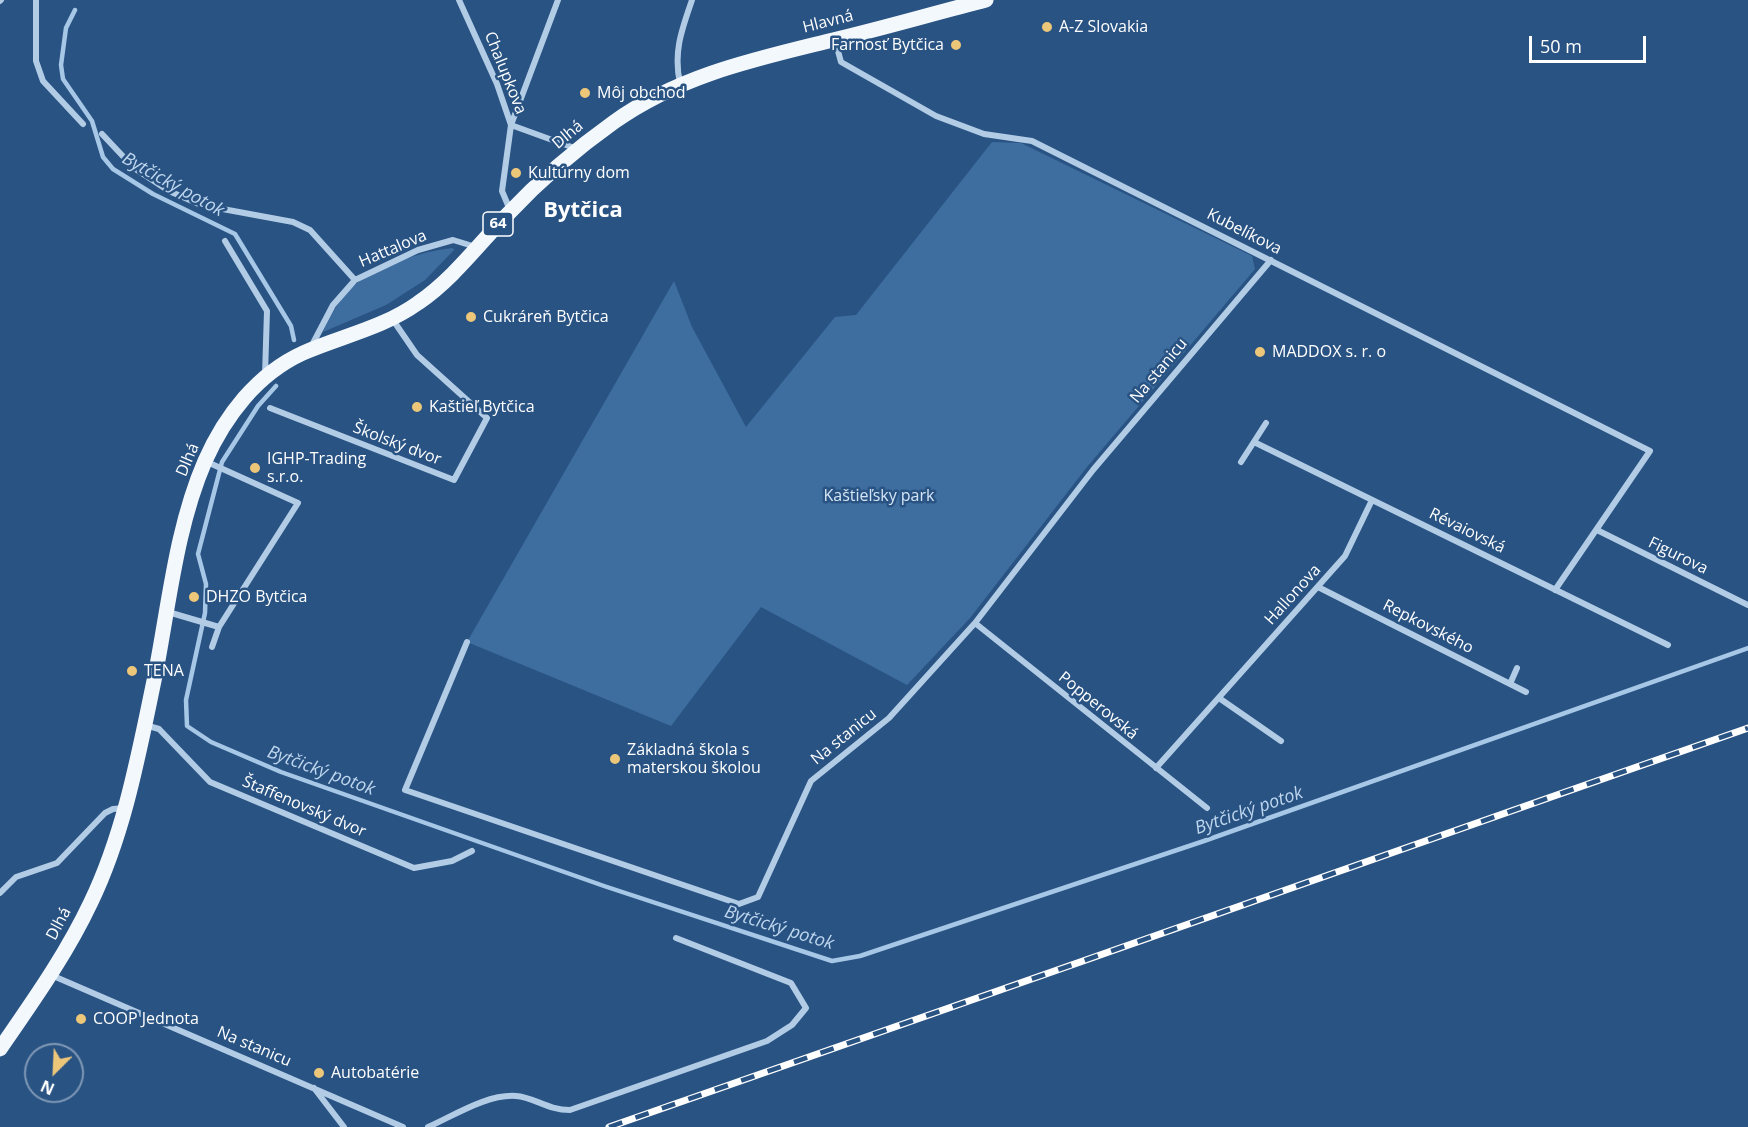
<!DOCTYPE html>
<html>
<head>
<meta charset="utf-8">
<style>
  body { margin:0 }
  #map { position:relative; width:1748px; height:1127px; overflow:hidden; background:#295383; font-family:"Open Sans",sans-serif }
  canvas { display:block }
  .north { position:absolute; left:24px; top:1043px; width:60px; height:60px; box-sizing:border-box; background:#295383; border:2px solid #7f98b5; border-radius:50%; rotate:204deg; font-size:16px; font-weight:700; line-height:24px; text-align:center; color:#fff }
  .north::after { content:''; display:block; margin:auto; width:21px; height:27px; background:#edc779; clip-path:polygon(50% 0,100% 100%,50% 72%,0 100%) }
  .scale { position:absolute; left:1529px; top:36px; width:117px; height:27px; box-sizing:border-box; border:3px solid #fff; border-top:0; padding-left:8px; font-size:18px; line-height:21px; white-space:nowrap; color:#fff; -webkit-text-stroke:4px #295383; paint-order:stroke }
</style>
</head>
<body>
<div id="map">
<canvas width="1748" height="1127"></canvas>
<div class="north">N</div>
<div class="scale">50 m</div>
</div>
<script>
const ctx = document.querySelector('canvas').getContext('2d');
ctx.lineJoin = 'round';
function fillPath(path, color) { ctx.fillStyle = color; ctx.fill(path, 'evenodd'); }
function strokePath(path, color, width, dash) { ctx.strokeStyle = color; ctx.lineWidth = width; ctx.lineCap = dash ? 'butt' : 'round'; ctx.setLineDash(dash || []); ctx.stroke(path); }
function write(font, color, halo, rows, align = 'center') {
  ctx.font = font + ' "Open Sans",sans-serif'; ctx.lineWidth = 5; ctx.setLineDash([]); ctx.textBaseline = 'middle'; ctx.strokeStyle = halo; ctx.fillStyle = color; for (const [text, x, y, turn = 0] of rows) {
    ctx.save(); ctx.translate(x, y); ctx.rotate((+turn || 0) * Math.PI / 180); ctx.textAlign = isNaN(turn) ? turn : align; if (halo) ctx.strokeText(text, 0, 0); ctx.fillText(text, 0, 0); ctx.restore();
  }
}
fillPath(new Path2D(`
  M 992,142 L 1021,143 L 1252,256 L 1255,269 L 1087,467 L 970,618 L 907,685 L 761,607 L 671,726 L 467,642 L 674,281 L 692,327 L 746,427 L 835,317 L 856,315 Z
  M 453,248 L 454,250 L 425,280 L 386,305 L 323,332 C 330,317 338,301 350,289 C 374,267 421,251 453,248 Z`), '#3e6e9f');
strokePath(new Path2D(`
  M 75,10 L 66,28 L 61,65 L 63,79 L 92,121 L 103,157 L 113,169 L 153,194 L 235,234 L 291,326 L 294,340
  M 276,386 L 258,406 L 222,462 L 198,554 L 206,584 L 205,613 L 186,700 L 187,726 L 211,742 L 281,772 L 604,886 L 832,961 L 860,956 L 1204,841 L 1748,648`), '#a7c7e7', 4.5);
strokePath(new Path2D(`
  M 36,0 L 36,61 L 43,81 L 83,124
  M 459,0 L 497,84 L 511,125
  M 0,1 L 1,0
  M 835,40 L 841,62 L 936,116 L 984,134 L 1032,141 L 1650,451 L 1555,590
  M 680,83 C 673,52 682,29 692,0
  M 511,125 L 577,149
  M 102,134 L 134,168 L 169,191 L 201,205 L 293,222 L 310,230 L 355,280
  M 510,210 L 502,191 L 511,125 L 558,0
  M 225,241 L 267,311 L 265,375
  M 311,347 L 333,305 L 355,280 L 418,250 L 453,240 L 476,247
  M 270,408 L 454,480 L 487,418 L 417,355 L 393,320
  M 1254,442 L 1668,645
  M 205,461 L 298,503 L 219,627 L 212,647
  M 1241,462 L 1266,423
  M 1597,530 L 1748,605
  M 1318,587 L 1526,692
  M 168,612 L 219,627
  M 975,623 L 1207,808
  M 467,642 L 405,790 L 739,904 L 758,897 L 811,781 L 889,718 L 975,623 L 1093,470 L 1271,260
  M 1510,684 L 1517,668
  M 1219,698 L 1281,741
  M 145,725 L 159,729 L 210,782 L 414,868 L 452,861 L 472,851
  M 1156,768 L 1345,556 L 1372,500
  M 0,893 L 16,877 L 57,863 L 105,813 L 113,809 L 125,808
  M 51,975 L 403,1127
  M 314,1088 L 344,1127
  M 428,1127 C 455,1115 487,1094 516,1096 C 534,1097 547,1110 570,1110 L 767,1041 L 792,1025 L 806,1008 L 791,983 L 676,938`), '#b2cce6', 6);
strokePath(new Path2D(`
  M 0,1049 C 33,1001 66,955 91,902 C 125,831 139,752 155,676 C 169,605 176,528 205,461 C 225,416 257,374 303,353 C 342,336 383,328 418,303 C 452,280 479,244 507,215 C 539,181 576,149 614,122 C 680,75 756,59 833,40 C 884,28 935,13 986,0`), '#f3f8fd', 15);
const rail = new Path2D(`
  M 609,1127 L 1748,728`);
strokePath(rail, '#fff', 7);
strokePath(rail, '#295383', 4.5, [14]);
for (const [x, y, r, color] of [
  [1047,27,6,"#edc779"],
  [956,45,6,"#edc779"],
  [585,93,6,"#edc779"],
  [516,173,6,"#edc779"],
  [471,317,6,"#edc779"],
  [1260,352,6,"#edc779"],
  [417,407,6,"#edc779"],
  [255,468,6,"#edc779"],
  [194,597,6,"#edc779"],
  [132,671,6,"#edc779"],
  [615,759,6,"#edc779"],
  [81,1019,6,"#edc779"],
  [319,1073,6,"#edc779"]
]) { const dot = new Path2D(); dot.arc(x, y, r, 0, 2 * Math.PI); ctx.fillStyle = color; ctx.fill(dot); strokePath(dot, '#295383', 2); }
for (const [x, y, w] of [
  [498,224,30]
]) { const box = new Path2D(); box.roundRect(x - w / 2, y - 12, w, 24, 4.5); ctx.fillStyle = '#295383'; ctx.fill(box); strokePath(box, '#fff', 1.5); }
write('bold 15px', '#fff', null, [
  ["64",498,224]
]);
write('16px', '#fff', '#295383', [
  ["Hlavná",828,22,-14],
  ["Chalupkova",505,73,68],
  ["Dlhá",568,135,-40],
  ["Kubelíkova",1244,232,27],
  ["Hattalova",393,249,-23],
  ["Na stanicu",1159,371,-50],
  ["Školský dvor",397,444,21],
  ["Dlhá",188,460,-67],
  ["Révaiovská",1467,531,26],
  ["Figurova",1678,556,26],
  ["Hallonova",1293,595,-48],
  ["Repkovského",1428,627,27],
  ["Popperovská",1098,706,39],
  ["Na stanicu",844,737,-39],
  ["Štaffenovský dvor",304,807,23],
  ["Dlhá",59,924,-62],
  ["Na stanicu",254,1047,23]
]);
write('16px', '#fff', '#295383', [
  ["A-Z Slovakia",1059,27],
  ["Farnosť Bytčica",944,45,"right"],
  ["Môj obchod",597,93],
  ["Kultúrny dom",528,173],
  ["Cukráreň Bytčica",483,317],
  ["MADDOX s. r. o",1272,352],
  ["Kaštieľ Bytčica",429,407],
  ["IGHP-Trading",267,459],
  ["s.r.o.",267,477],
  ["DHZO Bytčica",206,597],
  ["TENA",144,671],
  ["Základná škola s",627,750],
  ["materskou školou",627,768],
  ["COOP Jednota",93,1019],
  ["Autobatérie",331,1073]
], 'left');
write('16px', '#d5e5f5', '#295383', [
  ["Kaštieľsky park",879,496]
]);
write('italic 18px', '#bed6ee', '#295383', [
  ["Bytčický potok",173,185,29],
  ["Bytčický potok",321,771,20],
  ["Bytčický potok",1249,811,-19],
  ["Bytčický potok",779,928,17]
]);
write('bold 22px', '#fff', '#295383', [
  ["Bytčica",583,211]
]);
</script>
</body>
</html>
